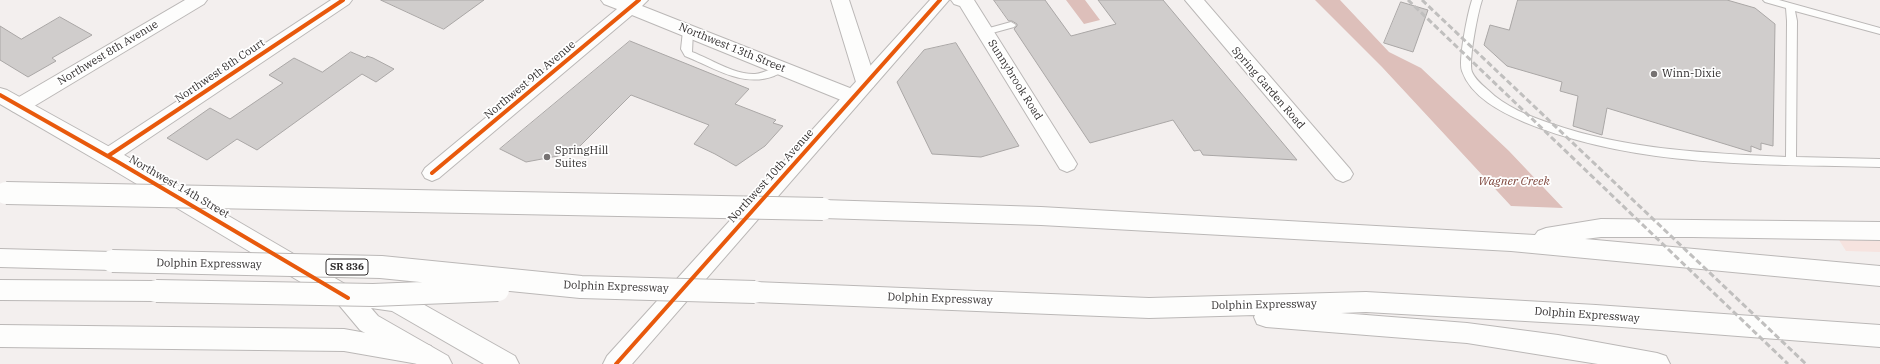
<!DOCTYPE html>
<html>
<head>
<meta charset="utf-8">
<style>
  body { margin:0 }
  canvas { display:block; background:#f3efee }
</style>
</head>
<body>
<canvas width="1880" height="364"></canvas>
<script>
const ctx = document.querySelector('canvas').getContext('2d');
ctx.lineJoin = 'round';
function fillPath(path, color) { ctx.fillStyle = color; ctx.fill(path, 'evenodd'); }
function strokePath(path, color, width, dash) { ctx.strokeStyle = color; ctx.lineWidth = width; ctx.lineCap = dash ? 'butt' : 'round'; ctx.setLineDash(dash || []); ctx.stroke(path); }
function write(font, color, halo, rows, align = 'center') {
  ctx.font = font + ' "IBM Plex Serif",serif'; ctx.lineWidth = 3.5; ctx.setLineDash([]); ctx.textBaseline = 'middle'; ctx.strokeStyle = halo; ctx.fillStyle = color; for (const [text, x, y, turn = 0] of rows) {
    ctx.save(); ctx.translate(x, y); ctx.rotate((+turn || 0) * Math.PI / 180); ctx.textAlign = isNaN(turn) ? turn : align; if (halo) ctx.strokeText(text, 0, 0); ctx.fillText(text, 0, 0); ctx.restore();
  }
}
fillPath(new Path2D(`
  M 1880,239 L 1880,252 L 1846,251 L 1839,240 Z`), '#f6e3df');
fillPath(new Path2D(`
  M 1066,0 L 1085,0 L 1100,20 L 1084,24 Z
  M 1315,0 L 1340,0 L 1389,52 L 1421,68 L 1509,151 L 1563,208 L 1511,206 L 1382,67 Z`), '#ddbfba');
const building = new Path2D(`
  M 381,0 L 484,0 L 444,29 Z
  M 994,0 L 1045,0 L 1071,36 L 1116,24 L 1098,0 L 1163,0 L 1297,160 L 1203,155 L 1200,150 L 1194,151 L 1173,120 L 1090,143 L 1014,29 L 1017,26 L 1017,24 L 1012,21 L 1009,21 Z
  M 1518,0 L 1727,0 L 1755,8 L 1775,24 L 1773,146 L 1761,143 L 1761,150 L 1751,146 L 1751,152 L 1607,108 L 1602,135 L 1573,126 L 1578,96 L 1560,91 L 1562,82 L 1507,66 L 1484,45 L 1490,25 L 1509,30 Z
  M 1401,2 L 1428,10 L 1413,52 L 1384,43 Z
  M 60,17 L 92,35 L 52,58 L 56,61 L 28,77 L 0,60 L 0,26 L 21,39 Z
  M 630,41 L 749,89 L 735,104 L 776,120 L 773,123 L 783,126 L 765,146 L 736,166 L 715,154 L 694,144 L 709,125 L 631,95 L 580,146 L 558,156 L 526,162 L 500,149 Z
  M 956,43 L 1019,146 L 981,157 L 932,154 L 897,82 L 924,50 Z
  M 351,52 L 365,58 L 367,56 L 373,58 L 394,69 L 376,82 L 362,74 L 257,150 L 237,139 L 207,160 L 167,138 L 210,108 L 230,119 L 283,83 L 269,75 L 294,58 L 322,72 Z`);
fillPath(building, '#d0cdcc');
strokePath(building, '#aaa7a6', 1);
const service = new Path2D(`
  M 1472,0 L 1482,0 C 1478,12 1468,61 1472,72 C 1475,79 1482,85 1488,90 C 1505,107 1529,116 1552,124 C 1627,150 1707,153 1786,157 L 1787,21 L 1786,8 L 1765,2 L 1763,0 L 1779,0 L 1880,28 L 1880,34 L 1795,11 L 1797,21 L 1796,157 L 1880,159 L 1880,167 C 1762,164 1635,168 1524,122 C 1501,112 1471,97 1462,71 C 1458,60 1468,12 1472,0 Z
  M 1011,22 L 1016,25 L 1014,27 L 985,35 L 980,32 L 982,30 Z
  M 688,28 L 693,31 L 692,52 C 711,59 734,75 755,74 C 765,73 773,67 782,65 L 787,68 C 784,72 778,74 774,76 C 742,88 713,67 685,56 L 681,49 L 683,31 Z`);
const minor = new Path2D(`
  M 185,0 L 207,0 L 204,4 L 26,111 L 19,113 L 12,111 L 9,106 L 12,101 Z
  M 331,0 L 352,0 L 349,4 L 115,161 L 108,163 L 101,161 L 98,156 L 101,151 Z
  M 601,0 L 648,0 L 642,6 L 860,92 L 863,97 L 860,102 L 853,104 L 846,102 L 632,15 L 439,178 L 432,181 L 425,178 L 422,173 L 425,168 L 617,9 L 604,4 Z
  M 831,0 L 849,0 L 876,82 L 873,87 L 866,89 L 859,87 L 856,82 Z
  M 951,0 L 974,0 L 1074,159 L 1077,164 L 1074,169 L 1067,172 L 1060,169 L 960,6 L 954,4 Z
  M 1185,0 L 1204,0 L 1350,169 L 1353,174 L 1350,179 L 1343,182 L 1336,179 Z`);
const tertiary = new Path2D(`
  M 930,0 L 949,0 L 632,364 L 603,364 L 607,356 Z
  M 0,88 L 7,90 L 126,156 L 357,291 L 362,298 L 365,292 C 378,288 392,290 405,294 L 515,356 L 519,364 L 484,364 L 392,311 L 371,308 L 378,316 L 448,356 L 452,364 L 417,364 L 360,330 L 339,305 L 110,168 L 0,104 Z`);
const motorway = new Path2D(`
  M 823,200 L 1041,207 L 1535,235 L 1538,231 L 1546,228 L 1601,219 L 1880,222 L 1880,240 L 1692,237 L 1601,237 L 1585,239 L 1880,266 L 1880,286 L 1511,251 L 1041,225 L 823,218 L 815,215 L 812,209 L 815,203 Z
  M 0,249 L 112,252 L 120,254 L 124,261 L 120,268 L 112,270 L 0,267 Z
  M 0,280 L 156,281 L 165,284 L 168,291 L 165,298 L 156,301 L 0,300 Z
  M 755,282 L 1149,298 L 1366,292 L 1596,305 L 1880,325 L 1880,347 L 1596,325 L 1366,312 L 1341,313 L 1467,323 L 1558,335 L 1657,353 L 1666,356 L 1670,364 L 1598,364 L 1467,343 L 1266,327 L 1257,324 L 1254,317 L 1255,315 L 1149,318 L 755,302 L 746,299 L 743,292 L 746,285 Z
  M 0,325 L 344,329 L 422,343 L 431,346 L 435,354 L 431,362 L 418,364 L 344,351 L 0,347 Z`);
strokePath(service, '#bbb8b7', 2);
strokePath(minor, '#bbb8b7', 2);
strokePath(tertiary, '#bbb8b7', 2);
strokePath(motorway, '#bbb8b7', 2);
fillPath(service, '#fdfdfc');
fillPath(minor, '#fdfdfc');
fillPath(tertiary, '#fdfdfc');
fillPath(motorway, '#fdfdfc');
strokePath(new Path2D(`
  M 1408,0 L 1788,364
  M 1422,0 L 1806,364`), '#c0bfbe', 3, [6, 3]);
const motorwayBridge = new Path2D(`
  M 6,193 L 823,209
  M 112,261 L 381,267 L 581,287 L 755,292
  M 156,291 L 373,295 L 498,290`);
strokePath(motorwayBridge, '#bbb8b7', 24, []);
strokePath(motorwayBridge, '#fdfdfc', 22);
strokePath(new Path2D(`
  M 0,95 L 118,162 L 348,298
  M 108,156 L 343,0
  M 432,173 L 639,0
  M 616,364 L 940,0`), '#e8590c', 4);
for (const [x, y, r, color] of [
  [1654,74,4,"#767272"],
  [547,157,4,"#767272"]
]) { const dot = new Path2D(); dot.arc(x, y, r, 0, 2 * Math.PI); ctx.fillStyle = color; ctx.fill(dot); strokePath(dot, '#fff', 1.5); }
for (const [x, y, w] of [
  [347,267,42]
]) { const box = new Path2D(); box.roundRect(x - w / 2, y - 8, w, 16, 3); ctx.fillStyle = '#fff'; ctx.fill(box); strokePath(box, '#322f2f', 1); }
write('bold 10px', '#322f2f', null, [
  ["SR 836",347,267]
]);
write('11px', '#322f2f', '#fff', [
  ["Northwest 13th Street",732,48,22],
  ["Northwest 8th Avenue",108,53,-31],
  ["Northwest 8th Court",220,71,-34],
  ["Northwest 9th Avenue",530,80,-40],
  ["Sunnybrook Road",1015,80,58],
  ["Spring Garden Road",1268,88,49],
  ["Northwest 10th Avenue",771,176,-48],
  ["Northwest 14th Street",179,187,30],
  ["Dolphin Expressway",209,264,1],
  ["Dolphin Expressway",616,287,2],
  ["Dolphin Expressway",940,299,2],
  ["Dolphin Expressway",1264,305,-1],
  ["Dolphin Expressway",1587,315,4]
]);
write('11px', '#322f2f', '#fff', [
  ["Winn-Dixie",1662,74],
  ["SpringHill",555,151],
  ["Suites",555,164]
], 'left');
write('italic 12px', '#7e463c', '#fff', [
  ["Wagner Creek",1514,182]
]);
</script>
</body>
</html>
